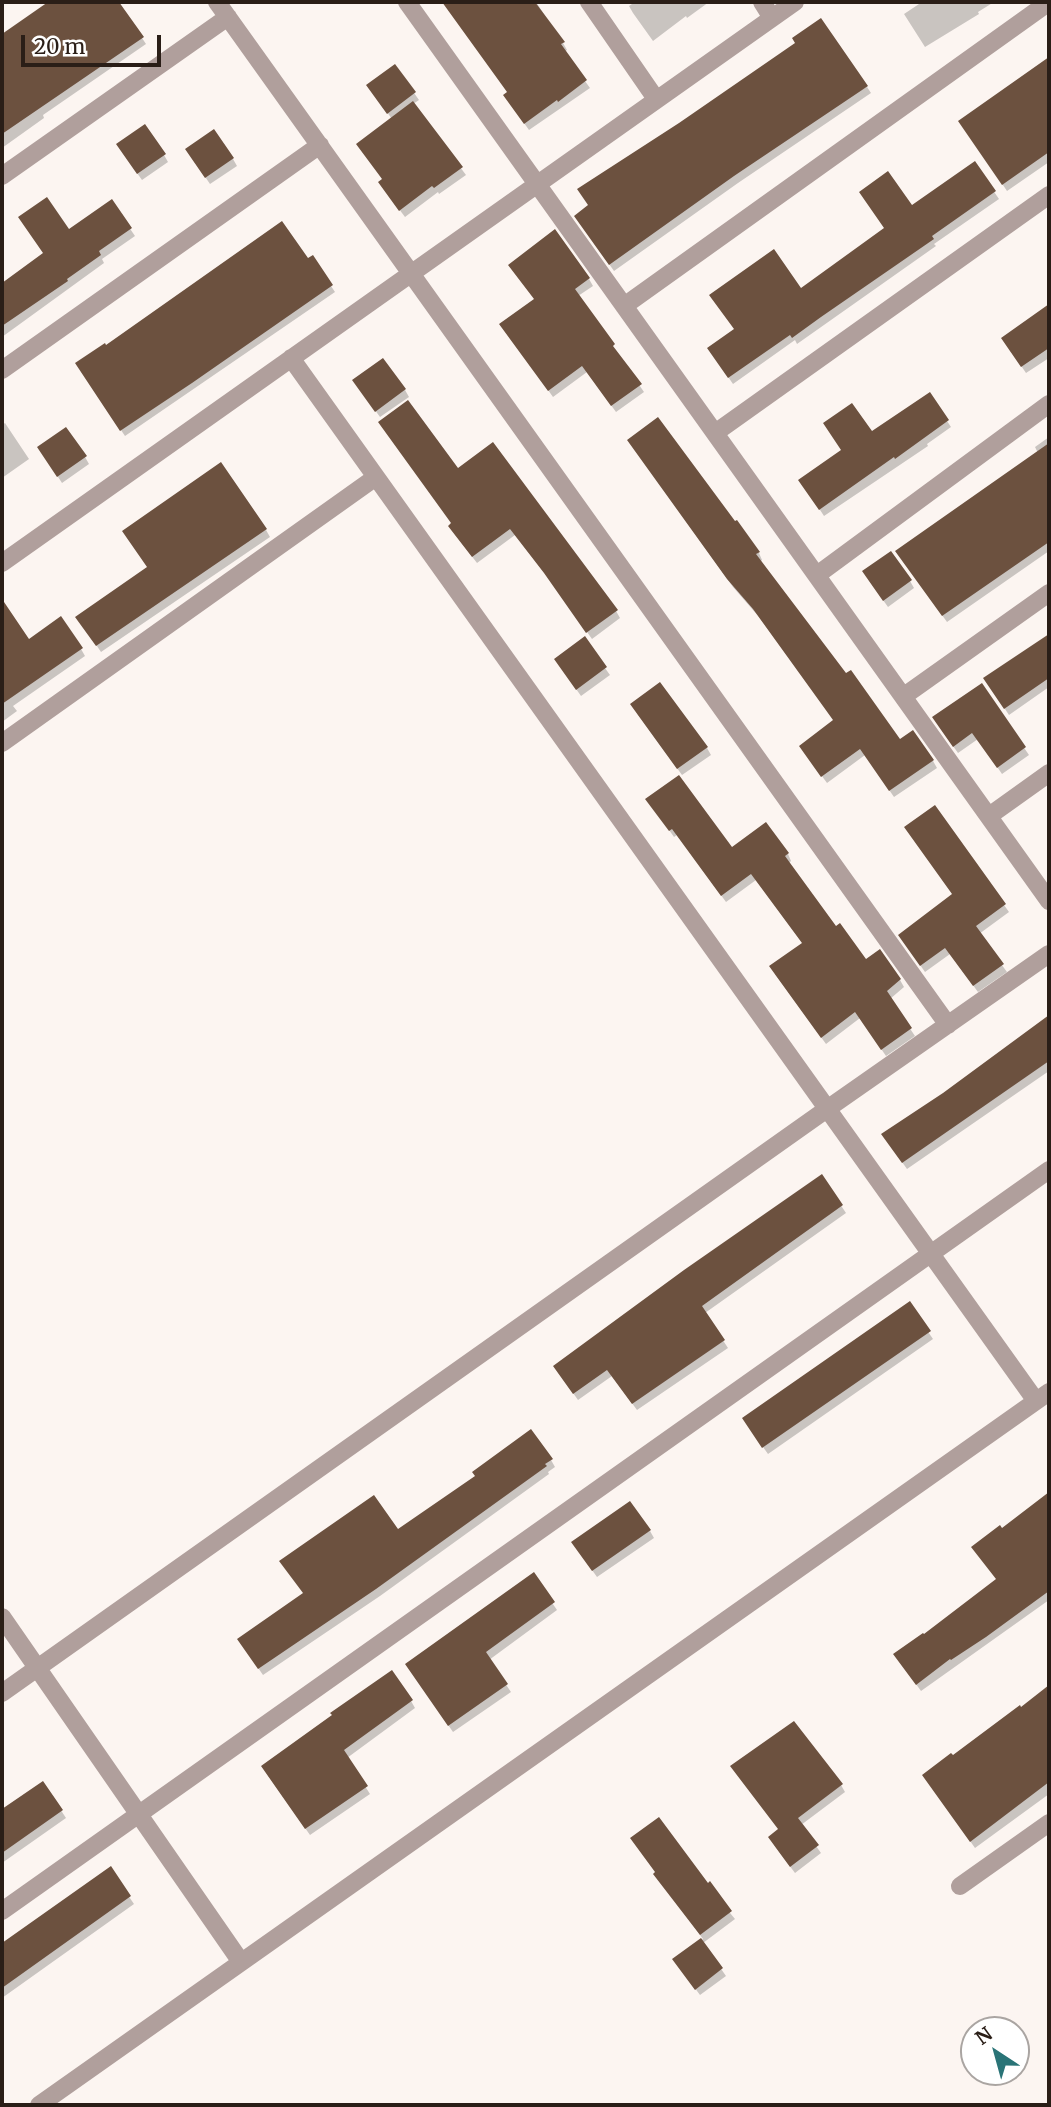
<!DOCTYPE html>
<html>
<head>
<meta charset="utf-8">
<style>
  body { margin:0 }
  #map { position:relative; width:1051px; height:2107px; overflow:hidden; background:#fcf5f1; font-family:Merriweather,serif }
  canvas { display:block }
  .frame { position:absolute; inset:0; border:4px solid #2a1e17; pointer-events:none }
  .north { position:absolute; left:960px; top:2016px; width:70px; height:70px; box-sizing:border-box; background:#fff; border:2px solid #aaa5a2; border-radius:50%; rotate:324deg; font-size:19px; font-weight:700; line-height:28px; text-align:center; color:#2a1e17 }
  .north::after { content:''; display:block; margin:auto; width:24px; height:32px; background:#2a7477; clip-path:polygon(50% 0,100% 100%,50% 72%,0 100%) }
  .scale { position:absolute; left:21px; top:35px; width:140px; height:32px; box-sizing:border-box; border:4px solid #2a1e17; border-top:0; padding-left:9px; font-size:21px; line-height:24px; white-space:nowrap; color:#2a1e17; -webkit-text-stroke:5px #fff; paint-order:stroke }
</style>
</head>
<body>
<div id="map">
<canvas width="1051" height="2107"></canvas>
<div class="frame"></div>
<div class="north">N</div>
<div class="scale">20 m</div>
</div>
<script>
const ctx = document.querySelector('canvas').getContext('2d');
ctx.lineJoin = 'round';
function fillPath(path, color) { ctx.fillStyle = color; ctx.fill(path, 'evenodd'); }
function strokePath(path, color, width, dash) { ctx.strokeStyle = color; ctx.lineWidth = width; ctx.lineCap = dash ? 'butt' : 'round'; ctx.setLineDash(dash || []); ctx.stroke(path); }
fillPath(new Path2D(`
  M 53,2 L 118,2 L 146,44 L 43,115 L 44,118 L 2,148 L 2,36 Z
  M 443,2 L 536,2 L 563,43 L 567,50 L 564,52 L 590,88 L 529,130 L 509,102 L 509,93 Z
  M 630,2 L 709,2 L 687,18 L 686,16 L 653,41 L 633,13 L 629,6 L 632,4 Z
  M 922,2 L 994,2 L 978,12 L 979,14 L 925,47 L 904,14 Z
  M 1049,57 L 1049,162 L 1007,191 L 960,121 Z
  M 395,66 L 419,100 L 413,104 L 466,175 L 439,194 L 438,192 L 405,217 L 384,189 L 383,180 L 392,119 L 372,92 Z
  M 867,87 L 871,93 L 738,183 L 614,271 L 580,223 Z
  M 122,152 L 164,155 L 168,162 L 142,180 Z
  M 191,156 L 233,159 L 237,166 L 210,184 Z
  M 975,164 L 999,199 L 934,244 L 936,246 L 797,344 L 795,340 L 733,384 L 713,355 L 912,208 Z
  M 111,201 L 135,236 L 102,259 L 104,263 L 2,337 L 2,286 L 19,274 L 69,231 Z
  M 308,261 L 331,286 L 335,292 L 125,436 L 81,371 Z
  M 589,279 L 593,286 L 578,296 L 644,392 L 616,412 L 587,372 L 553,397 L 506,331 L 535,300 Z
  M 1030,320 L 1049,348 L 1049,358 L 1026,373 L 1007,345 Z
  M 359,388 L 405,390 L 409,397 L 380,417 Z
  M 947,421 L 951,427 L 927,444 L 928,446 L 824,516 L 805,487 L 871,434 Z
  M 5,423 L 29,459 L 2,478 L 2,425 Z
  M 1049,437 L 1049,551 L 947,622 L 901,558 L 1038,453 L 1035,447 Z
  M 633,447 L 759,553 L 762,560 L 760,562 L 845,676 L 899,742 L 933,761 L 937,768 L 894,797 L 865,755 L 827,783 L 805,753 L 835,721 L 759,617 L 733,587 Z
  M 43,454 L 85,457 L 89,464 L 62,483 Z
  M 458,470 L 616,611 L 620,618 L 592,639 L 550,580 L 515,535 L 477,563 L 454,533 L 452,524 Z
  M 266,530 L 270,537 L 101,652 L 82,624 L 149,568 Z
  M 868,579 L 910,581 L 914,588 L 888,607 Z
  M 6,608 L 28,642 L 81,649 L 85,656 L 13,706 L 17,711 L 2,722 L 2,611 Z
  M 1049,637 L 1049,687 L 1009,715 L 989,685 Z
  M 584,639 L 610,675 L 581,696 L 560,666 Z
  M 981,685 L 1029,755 L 1002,774 L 978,739 L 958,753 L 938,725 Z
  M 636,712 L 707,748 L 711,755 L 682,775 Z
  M 652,806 L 732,849 L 766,824 L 788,854 L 791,861 L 789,863 L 836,928 L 866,962 L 879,951 L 900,980 L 904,987 L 890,999 L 915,1036 L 886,1056 L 860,1018 L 826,1044 L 775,974 L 803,944 L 756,880 L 726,902 L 677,835 L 674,837 Z
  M 934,807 L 1009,912 L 979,934 L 1007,972 L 978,992 L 950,954 L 925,972 L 904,942 L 954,895 Z
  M 1049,1019 L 1049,1071 L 907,1169 L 887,1141 L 944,1094 Z
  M 822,1177 L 846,1213 L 705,1313 L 728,1348 L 637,1410 L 612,1376 L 578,1400 L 559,1373 Z
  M 909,1304 L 933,1339 L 768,1454 L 748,1426 Z
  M 551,1460 L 555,1467 L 548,1472 L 549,1474 L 380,1596 L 263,1675 L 243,1646 L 304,1594 L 398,1531 Z
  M 1049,1494 L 1049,1600 L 921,1691 L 900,1662 L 998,1581 L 1002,1530 Z
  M 650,1531 L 654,1538 L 597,1577 L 577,1549 Z
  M 533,1575 L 557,1610 L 489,1660 L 511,1692 L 453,1732 L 411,1671 Z
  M 1049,1688 L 1049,1794 L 975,1848 L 928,1782 L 953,1758 Z
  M 411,1701 L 415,1708 L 347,1758 L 370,1794 L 310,1835 L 267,1774 Z
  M 43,1783 L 66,1818 L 2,1863 L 2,1811 Z
  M 841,1785 L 845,1792 L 801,1825 L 821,1853 L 795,1873 L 774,1845 L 780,1830 Z
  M 110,1869 L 134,1904 L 2,1998 L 2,1946 Z
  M 660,1881 L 707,1885 L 735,1919 L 703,1943 L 726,1976 L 700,1995 L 674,1960 L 703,1939 Z`), '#0003');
fillPath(new Path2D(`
  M 48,2 L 119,2 L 144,37 L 2,134 L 2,34 Z
  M 442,2 L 535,2 L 565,42 L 561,44 L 587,80 L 558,102 L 557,100 L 524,124 L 503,95 L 507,92 Z
  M 821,18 L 868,86 L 734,176 L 609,265 L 574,216 L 588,205 L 577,189 L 679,123 L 795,43 L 792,38 Z
  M 1049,57 L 1049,152 L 1002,185 L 958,121 Z
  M 395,64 L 416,92 L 387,114 L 366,85 Z
  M 413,101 L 463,167 L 434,188 L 432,186 L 399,211 L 378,182 L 382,179 L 356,144 Z
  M 145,124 L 166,154 L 137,174 L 116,144 Z
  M 214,129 L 234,158 L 205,178 L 185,149 Z
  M 975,161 L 996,191 L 932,236 L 934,239 L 821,317 L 792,338 L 790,335 L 728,378 L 707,348 L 734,329 L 709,295 L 774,249 L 801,288 L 884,228 L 859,192 L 888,171 L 912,205 Z
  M 47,197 L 69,229 L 112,199 L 132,228 L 99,251 L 101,255 L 67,279 L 68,281 L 2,326 L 2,283 L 43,253 L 18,217 Z
  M 282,221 L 308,258 L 313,255 L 333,285 L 192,383 L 120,431 L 75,363 L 105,343 L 106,345 Z
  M 555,229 L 590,278 L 575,289 L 615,344 L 613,346 L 642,384 L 611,406 L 582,366 L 548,391 L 499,324 L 534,299 L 508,265 Z
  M 1049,304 L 1049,348 L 1021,367 L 1001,338 Z
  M 383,358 L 406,389 L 375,412 L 352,380 Z
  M 930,392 L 949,420 L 895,459 L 894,457 L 819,510 L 798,480 L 841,450 L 823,423 L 852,403 L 872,431 Z
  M 408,400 L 458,468 L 493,442 L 618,610 L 586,633 L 544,573 L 510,529 L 472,557 L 448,526 L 451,523 L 378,422 Z
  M 658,417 L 735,521 L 737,520 L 760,552 L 756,554 L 846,673 L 851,670 L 900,739 L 913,730 L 934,760 L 889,791 L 860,749 L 821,777 L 799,746 L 833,720 L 753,609 L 727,579 L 627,440 Z
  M 66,427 L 87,456 L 57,477 L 37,447 Z
  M 1049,443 L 1049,542 L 942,616 L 895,551 Z
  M 221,462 L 267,529 L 96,646 L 75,617 L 147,567 L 122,531 Z
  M 891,551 L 912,580 L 883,601 L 862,571 Z
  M 2,599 L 29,639 L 61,616 L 83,648 L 2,704 Z
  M 1049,634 L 1049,678 L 1004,709 L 983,678 Z
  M 585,636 L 607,667 L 576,690 L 554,659 Z
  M 660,682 L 708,747 L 677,769 L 630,704 Z
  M 982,683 L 1026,747 L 997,768 L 972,733 L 953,747 L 932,717 Z
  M 679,775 L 732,847 L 766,822 L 789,853 L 785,856 L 836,926 L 840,923 L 866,959 L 880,949 L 901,979 L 887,991 L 912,1028 L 881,1050 L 855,1012 L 821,1038 L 769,966 L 802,943 L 751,874 L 721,896 L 672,829 L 669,831 L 645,799 Z
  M 935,805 L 1006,904 L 976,926 L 1004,964 L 973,986 L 945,948 L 920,966 L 898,935 L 952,894 L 904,827 Z
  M 1049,1015 L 1049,1061 L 902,1163 L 881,1134 L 943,1093 Z
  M 822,1174 L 843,1205 L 702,1306 L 725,1340 L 632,1404 L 607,1370 L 573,1394 L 553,1366 L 684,1270 Z
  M 910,1301 L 931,1331 L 762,1448 L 742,1418 Z
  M 531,1429 L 553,1459 L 545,1464 L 547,1466 L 376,1589 L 258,1669 L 237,1639 L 303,1593 L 279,1561 L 374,1495 L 398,1529 L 475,1476 L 472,1472 Z
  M 1049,1492 L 1049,1591 L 986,1637 L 951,1660 L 950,1659 L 916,1685 L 893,1654 L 923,1633 L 924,1634 L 996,1579 L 971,1547 L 1000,1525 L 1002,1528 Z
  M 630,1501 L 651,1530 L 592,1571 L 571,1542 Z
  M 534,1572 L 555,1602 L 486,1652 L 508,1684 L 448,1726 L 405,1664 Z
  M 392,1670 L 413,1700 L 344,1750 L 368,1786 L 305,1829 L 261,1766 L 332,1715 L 330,1713 Z
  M 1049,1685 L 1049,1782 L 970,1842 L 922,1775 L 951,1753 L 953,1755 L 1020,1705 L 1021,1707 Z
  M 794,1721 L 843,1784 L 798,1818 L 819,1845 L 790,1867 L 768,1837 L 778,1829 L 730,1766 Z
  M 43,1781 L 63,1810 L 2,1853 L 2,1809 Z
  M 659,1817 L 708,1883 L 710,1881 L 732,1911 L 700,1935 L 653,1874 L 655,1872 L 630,1838 Z
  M 111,1866 L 131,1896 L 2,1988 L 2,1943 Z
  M 701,1938 L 723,1968 L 695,1990 L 672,1959 Z`), '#6c513f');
strokePath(new Path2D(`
  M 217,2 L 948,1025
  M 407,2 L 1049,901
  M 589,2 L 656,99
  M 762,2 L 772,18
  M 2,176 L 228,17
  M 624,306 L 1049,2
  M 291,358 L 1036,1401
  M 2,370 L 320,145
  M 715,433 L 1049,195
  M 2,563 L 795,2
  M 817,575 L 1049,404
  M 904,696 L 1049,593
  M 2,743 L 376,477
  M 989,816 L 1049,773
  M 2,1617 L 241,1962
  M 2,1693 L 827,1109 L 1049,954
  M 960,1886 L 1049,1823
  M 2,1911 L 1049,1170
  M 39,2105 L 1049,1392`), '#b09f9c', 18);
</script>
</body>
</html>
